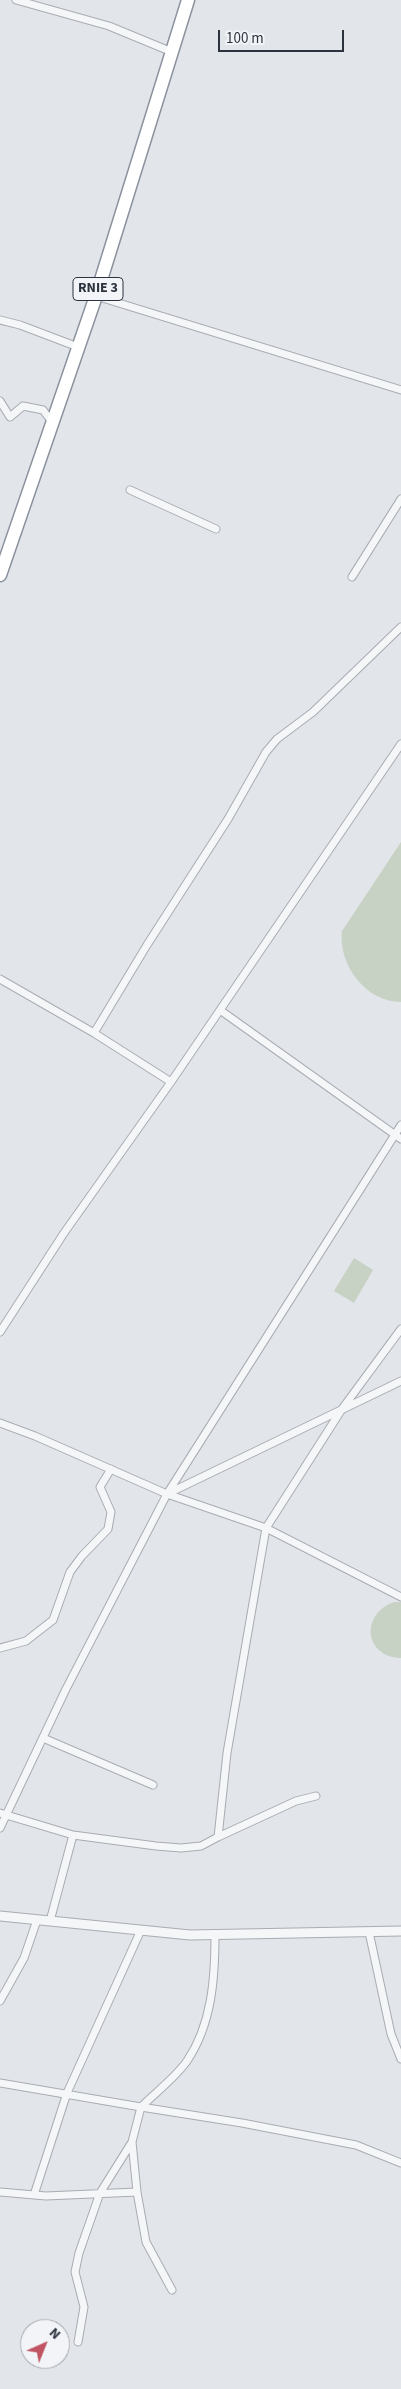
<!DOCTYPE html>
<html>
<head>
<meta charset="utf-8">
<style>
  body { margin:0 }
  #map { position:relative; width:401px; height:2389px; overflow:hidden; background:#e2e5e9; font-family:"Source Sans 3",sans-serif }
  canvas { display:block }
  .north { position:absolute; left:20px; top:2319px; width:50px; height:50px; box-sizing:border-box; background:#f2f4f7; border:1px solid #a3a7ad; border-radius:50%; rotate:44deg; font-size:14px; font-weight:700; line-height:20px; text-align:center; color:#2c333f }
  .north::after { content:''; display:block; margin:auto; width:18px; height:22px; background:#c15463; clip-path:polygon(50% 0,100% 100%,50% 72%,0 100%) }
  .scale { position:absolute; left:218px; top:30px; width:126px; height:22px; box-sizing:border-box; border:2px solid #2c333f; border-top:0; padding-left:6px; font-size:15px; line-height:18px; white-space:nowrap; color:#2c333f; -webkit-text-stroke:4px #f2f4f7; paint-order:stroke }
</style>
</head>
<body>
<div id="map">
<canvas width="401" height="2389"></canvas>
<div class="north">N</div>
<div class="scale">100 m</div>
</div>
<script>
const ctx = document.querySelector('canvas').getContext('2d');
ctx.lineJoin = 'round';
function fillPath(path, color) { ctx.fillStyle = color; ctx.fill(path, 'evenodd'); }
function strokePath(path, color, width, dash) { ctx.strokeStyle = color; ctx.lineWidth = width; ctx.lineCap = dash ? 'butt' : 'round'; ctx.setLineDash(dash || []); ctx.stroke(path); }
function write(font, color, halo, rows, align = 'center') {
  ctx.font = font + ' "Source Sans 3",sans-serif'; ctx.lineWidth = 4; ctx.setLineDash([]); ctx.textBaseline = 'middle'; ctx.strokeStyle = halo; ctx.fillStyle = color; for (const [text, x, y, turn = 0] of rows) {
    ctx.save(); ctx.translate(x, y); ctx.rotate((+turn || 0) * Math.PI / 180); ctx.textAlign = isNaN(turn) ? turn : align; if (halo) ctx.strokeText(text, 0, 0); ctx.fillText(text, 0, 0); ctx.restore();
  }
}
fillPath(new Path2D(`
  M 401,842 L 401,1002 C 366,1002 338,965 342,931 Z
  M 354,1258 L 373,1270 L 354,1303 L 334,1291 Z
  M 394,1602 L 401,1602 L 401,1658 C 364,1657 360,1614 394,1602 Z`), '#c7d2c4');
const minor = new Path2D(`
  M 16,0 L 109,26 L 172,52
  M 96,296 L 401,390
  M 0,320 L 20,325 L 78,347
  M 0,401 L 10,417 L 23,406 L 43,410 L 52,422
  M 130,490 L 216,529
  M 352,577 L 401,499
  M 0,979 L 94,1033 L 171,1082
  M 220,1010 L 401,1139
  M 94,1033 L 147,945 L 228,819 L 266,752 L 277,739 L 313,712 L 401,627
  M 0,1332 L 64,1233 L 171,1082 L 401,744
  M 0,1423 L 35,1436 L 167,1494 L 66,1689 L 0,1828
  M 167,1494 L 401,1125
  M 167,1494 L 401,1381
  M 167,1494 L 266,1528 L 401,1597
  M 0,1648 L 26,1641 L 53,1620 L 70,1572 L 82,1556 L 108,1529 L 111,1512 L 100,1487 L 111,1469
  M 43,1738 L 153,1785
  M 0,1813 L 73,1835 L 156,1846 L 181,1848 L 201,1846 L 218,1837 L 227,1753 L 266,1528 L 342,1409 L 401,1329
  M 218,1837 L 296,1801 L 316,1796
  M 50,1921 L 73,1835
  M 369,1932 L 391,2034 L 401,2059
  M 215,1935 C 215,1978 212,2024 187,2061 C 175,2078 156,2092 141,2107 L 242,2123 L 356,2145 L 401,2163
  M 0,2001 L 24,1958 L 37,1920
  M 0,2083 L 141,2107 L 132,2142 L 137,2192 L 146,2242 L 172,2290
  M 0,2192 L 46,2196 L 137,2192
  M 34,2195 L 67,2093 L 141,1930
  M 78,2342 L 84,2307 L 75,2272 L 79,2253 L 100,2193 L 132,2142`);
const tertiary = new Path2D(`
  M 0,1916 L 190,1935 L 401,1931`);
const trunk = new Path2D(`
  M 0,575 L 96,296 L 188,0`);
strokePath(minor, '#a8acb3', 9);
strokePath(tertiary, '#a8acb3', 11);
strokePath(trunk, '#8b929e', 15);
strokePath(minor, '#f5f6f8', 7);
strokePath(tertiary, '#f5f6f8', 9);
strokePath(trunk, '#fff', 12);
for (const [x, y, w] of [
  [98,289,50]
]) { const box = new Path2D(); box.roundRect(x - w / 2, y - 11.5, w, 23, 4); ctx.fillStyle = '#f2f4f7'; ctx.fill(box); strokePath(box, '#2c333f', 1); }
write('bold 14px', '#2c333f', null, [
  ["RNIE 3",98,289]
]);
</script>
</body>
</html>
